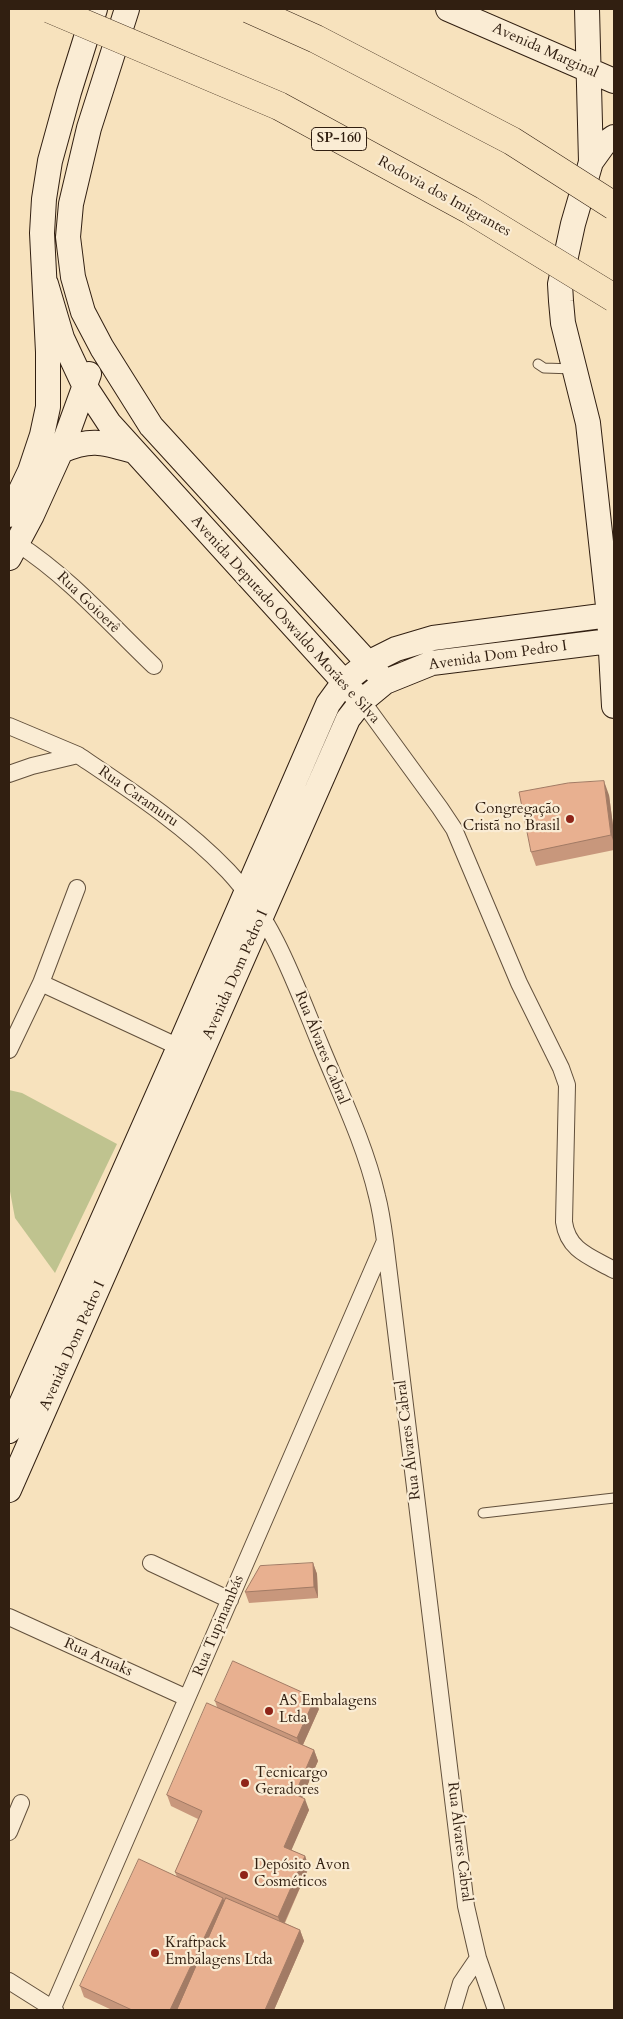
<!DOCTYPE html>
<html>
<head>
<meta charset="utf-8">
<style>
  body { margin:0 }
  #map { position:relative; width:623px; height:2019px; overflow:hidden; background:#f7e2bd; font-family:Cardo,serif }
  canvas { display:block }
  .frame { position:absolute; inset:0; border:10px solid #311f11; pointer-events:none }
</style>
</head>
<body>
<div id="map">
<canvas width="623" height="2019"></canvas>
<div class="frame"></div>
</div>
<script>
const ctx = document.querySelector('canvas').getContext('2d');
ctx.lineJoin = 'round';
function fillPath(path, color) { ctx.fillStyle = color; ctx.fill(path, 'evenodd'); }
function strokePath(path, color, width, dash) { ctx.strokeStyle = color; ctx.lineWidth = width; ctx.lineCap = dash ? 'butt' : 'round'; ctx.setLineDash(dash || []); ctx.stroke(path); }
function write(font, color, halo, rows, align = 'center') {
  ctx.font = font + ' Cardo,serif'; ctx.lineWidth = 4.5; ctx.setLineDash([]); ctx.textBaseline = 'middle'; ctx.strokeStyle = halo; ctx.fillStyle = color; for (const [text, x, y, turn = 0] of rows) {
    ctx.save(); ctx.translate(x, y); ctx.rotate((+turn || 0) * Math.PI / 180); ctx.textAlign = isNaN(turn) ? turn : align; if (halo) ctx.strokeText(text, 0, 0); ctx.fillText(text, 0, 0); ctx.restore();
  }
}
fillPath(new Path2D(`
  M 9,1090 L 22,1093 L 117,1144 L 55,1273 L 15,1218 L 9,1186 Z`), '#bfc38f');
const lane = new Path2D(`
  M 538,364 L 544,368 L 574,369
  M 483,1513 L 614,1498`);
const street = new Path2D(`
  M 18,544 C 69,577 110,624 154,666
  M 362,701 L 440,808 L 454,829 L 519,983 L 561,1068 L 567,1085 L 564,1222 C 568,1251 591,1257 614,1270
  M 9,726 L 78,755
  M 9,774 L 32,766 L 78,755 C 130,790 184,825 228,871 C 273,919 295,983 320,1044 C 340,1093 365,1144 377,1196 C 381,1211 383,1226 385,1241 L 466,1906 L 478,1958 L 496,2010
  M 41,983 L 179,1047
  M 9,1050 L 41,983 L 77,888
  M 151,1563 L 230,1600
  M 9,1617 L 187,1698
  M 9,1832 L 21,1803
  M 9,1981 L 55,2010
  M 52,2010 L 385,1241
  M 453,2010 L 461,1983 L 478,1958`);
const secondary = new Path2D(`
  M 127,9 L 89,128 L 71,204 L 68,237 L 73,277 L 83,312 L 102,348 L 151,426 L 379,675
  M 448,9 L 614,81
  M 587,9 L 591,162 L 573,224 L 560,284 L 561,301 L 563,323 L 588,423 L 609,615 L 614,706
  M 591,162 L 604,144 L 614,137
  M 46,284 L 62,338 L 84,385 L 109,423 L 354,693
  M 61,451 C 91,438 102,442 133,451
  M 9,515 L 30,471 L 42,435 L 48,407 L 48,352 L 42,233 L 44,199 L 50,161 L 69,92 L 95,9
  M 9,558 L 32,515 L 61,451 L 89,374
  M 9,1431 L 179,1047 L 328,704 L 344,682 L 368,663 L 396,649 L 433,638 L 609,615
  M 9,1490 L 348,719 L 362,701 L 385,682 L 432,663 L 610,641`);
strokePath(lane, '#62503c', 11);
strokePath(street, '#62503c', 18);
strokePath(secondary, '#311f11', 26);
strokePath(lane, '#faecd4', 9);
strokePath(street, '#faecd4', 16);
strokePath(secondary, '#faecd4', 24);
const highwayBridge = new Path2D(`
  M 50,9 L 279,106 L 470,210 L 614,298
  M 249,9 L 316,39 L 512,141 L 614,206`);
strokePath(highwayBridge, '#311f11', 29, []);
strokePath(highwayBridge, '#f7e2bd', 28);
fillPath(new Path2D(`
  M 609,795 L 614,833 L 614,850 L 536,866 L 531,852 Z
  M 313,1563 L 317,1574 L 318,1598 L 249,1603 L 245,1592 Z
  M 215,1701 L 319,1709 L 303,1745 L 314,1750 L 318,1761 L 302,1797 L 309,1810 L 291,1850 L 305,1856 L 309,1867 L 285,1923 L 300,1930 L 304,1941 L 274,2010 L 112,2010 L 84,1997 L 80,1986 L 177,1877 L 175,1872 L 198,1819 L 171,1806 L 167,1795 L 217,1707 Z`), '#c8977c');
fillPath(new Path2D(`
  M 604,781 L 609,795 L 614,833 L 614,843 L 611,835 Z
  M 313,1563 L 317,1574 L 318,1598 L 314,1587 Z
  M 315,1698 L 319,1709 L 301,1749 L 297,1738 Z
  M 314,1750 L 318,1761 L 299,1805 L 295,1794 Z
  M 305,1799 L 309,1810 L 288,1858 L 284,1847 Z
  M 305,1856 L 309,1867 L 282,1928 L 278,1917 Z
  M 223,1898 L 227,1909 L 179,2010 L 170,2010 Z
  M 300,1930 L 304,1941 L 274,2010 L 265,2010 Z`), '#a27b65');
const building = new Path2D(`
  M 604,781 L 611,835 L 531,852 L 519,792 L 568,783 Z
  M 313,1563 L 314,1587 L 245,1592 L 260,1566 Z
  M 233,1661 L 315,1698 L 297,1738 L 215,1701 Z
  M 207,1703 L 314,1750 L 295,1794 L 305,1799 L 284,1847 L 305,1856 L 278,1917 L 175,1872 L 202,1811 L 167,1795 Z
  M 139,1859 L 223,1898 L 170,2010 L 132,2010 L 80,1986 Z
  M 226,1898 L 300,1930 L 265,2010 L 177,2010 Z`);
fillPath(building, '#e8b090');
strokePath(building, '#a27b65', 1);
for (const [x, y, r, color] of [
  [570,819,5,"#8f2418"],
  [269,1711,5,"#8f2418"],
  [245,1783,5,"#8f2418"],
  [244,1875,5,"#8f2418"],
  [155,1953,5,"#8f2418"]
]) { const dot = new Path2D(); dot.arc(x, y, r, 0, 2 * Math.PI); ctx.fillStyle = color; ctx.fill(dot); strokePath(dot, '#faecd4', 2); }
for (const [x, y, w] of [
  [339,139,55]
]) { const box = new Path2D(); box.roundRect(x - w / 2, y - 11.5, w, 23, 4); ctx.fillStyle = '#faecd4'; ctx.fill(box); strokePath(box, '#311f11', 1); }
write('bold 14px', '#311f11', null, [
  ["SP-160",339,139]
]);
write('15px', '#311f11', '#faecd4', [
  ["Avenida Marginal",545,51,24],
  ["Rodovia dos Imigrantes",444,197,29],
  ["Rua Goioerê",88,603,44],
  ["Avenida Deputado Oswaldo Morães e Silva",285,620,48],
  ["Avenida Dom Pedro I",498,656,-8],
  ["Rua Caramuru",138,797,35],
  ["Avenida Dom Pedro I",236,975,-66],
  ["Rua Álvares Cabral",321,1048,68],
  ["Avenida Dom Pedro I",73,1346,-66],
  ["Rua Álvares Cabral",409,1440,-97],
  ["Rua Tupinambás",219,1626,-67],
  ["Rua Aruaks",98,1658,24],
  ["Rua Álvares Cabral",459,1842,83]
]);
write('15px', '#311f11', '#faecd4', [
  ["Congregação",560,810,"right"],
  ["Cristã no Brasil",560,827,"right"],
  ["AS Embalagens",279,1702],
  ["Ltda",279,1719],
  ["Tecnicargo",255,1774],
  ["Geradores",255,1791],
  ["Depósito Avon",254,1866],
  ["Cosméticos",254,1883],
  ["Kraftpack",165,1944],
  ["Embalagens Ltda",165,1961]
], 'left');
</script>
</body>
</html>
